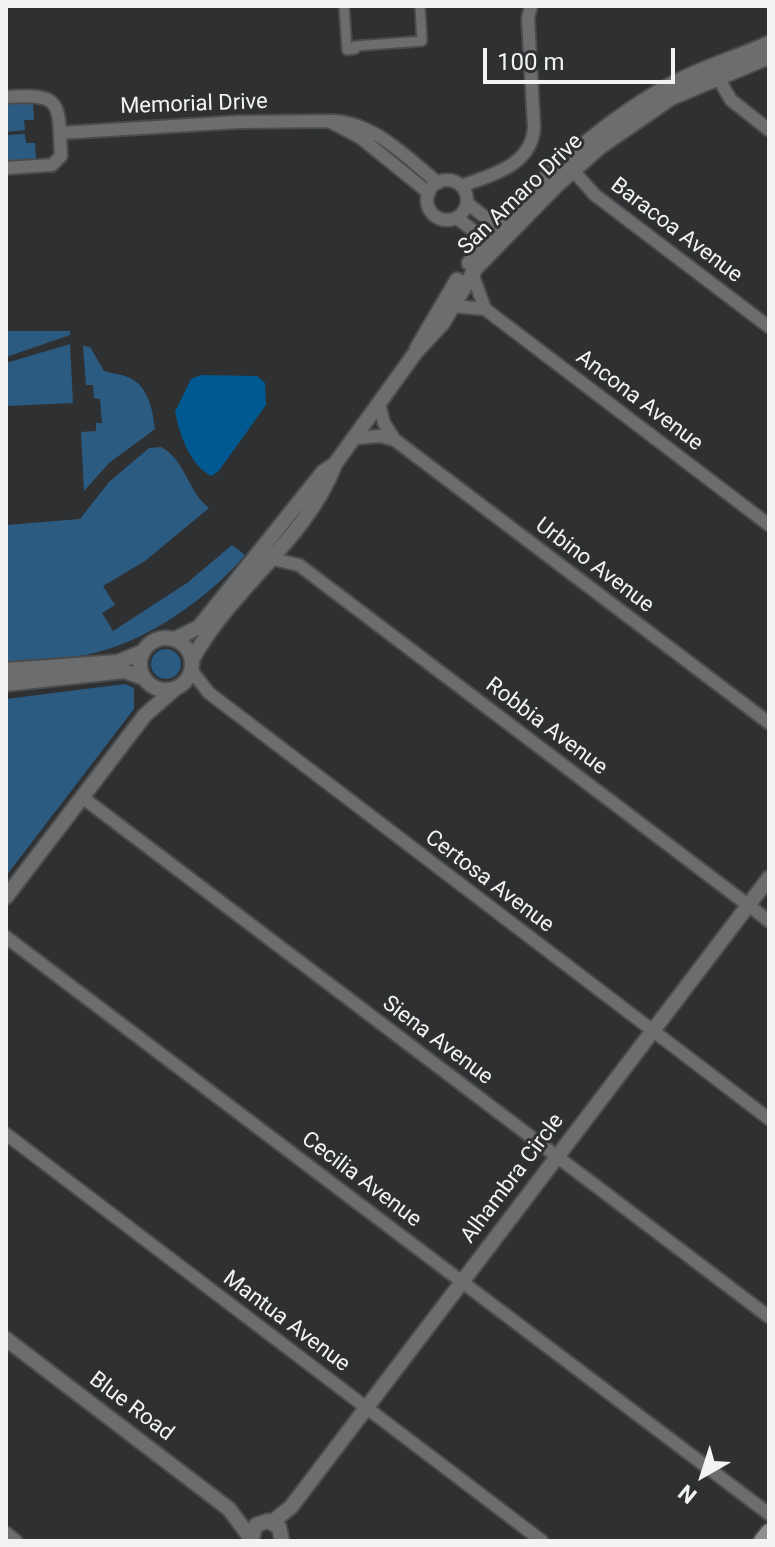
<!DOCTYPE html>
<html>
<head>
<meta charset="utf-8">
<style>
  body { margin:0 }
  #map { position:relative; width:775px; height:1547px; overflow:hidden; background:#2e3032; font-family:Roboto,sans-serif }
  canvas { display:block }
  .frame { position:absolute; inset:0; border:8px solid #f1f3f4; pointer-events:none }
  .north { position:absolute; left:663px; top:1435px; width:80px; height:80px; -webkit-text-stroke:6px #2e3032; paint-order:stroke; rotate:219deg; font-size:22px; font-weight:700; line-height:32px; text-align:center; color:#f1f3f4 }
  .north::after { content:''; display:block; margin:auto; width:28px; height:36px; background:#f1f3f4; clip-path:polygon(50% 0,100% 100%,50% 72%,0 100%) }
  .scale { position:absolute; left:483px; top:48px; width:192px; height:36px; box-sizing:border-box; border:4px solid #f1f3f4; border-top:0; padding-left:10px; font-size:24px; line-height:28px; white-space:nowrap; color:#f1f3f4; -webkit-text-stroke:6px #2e3032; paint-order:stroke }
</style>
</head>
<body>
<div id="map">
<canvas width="775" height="1547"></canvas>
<div class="frame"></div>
<div class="north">N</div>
<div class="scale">100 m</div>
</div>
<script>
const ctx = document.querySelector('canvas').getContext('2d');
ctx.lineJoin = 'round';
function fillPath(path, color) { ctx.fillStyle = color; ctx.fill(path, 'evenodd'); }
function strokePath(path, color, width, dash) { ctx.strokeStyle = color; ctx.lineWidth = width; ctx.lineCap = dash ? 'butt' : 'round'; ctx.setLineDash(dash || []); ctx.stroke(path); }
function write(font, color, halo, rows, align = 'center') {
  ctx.font = font + ' Roboto,sans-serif'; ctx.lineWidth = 6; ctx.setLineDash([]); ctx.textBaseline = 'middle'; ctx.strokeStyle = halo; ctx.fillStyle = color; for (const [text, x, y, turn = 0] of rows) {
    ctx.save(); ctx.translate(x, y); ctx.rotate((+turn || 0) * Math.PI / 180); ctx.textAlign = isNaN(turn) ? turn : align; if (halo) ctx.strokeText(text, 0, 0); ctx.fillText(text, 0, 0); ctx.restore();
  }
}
fillPath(new Path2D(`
  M 33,103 L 34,120 L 24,120 L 25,130 L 6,132 L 6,104 Z
  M 25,134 L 26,143 L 35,143 L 36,160 L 6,162 L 6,135 Z
  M 6,331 L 70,331 L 70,335 L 6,357 Z
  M 70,344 L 73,403 L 6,406 L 6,363 Z
  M 83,346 L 90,347 L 104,371 C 113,374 122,374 130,378 C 148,386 153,411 155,429 L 109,463 L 84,491 L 81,432 L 96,431 L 96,423 L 102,423 L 100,399 L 94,398 L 93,385 L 86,385 Z
  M 161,447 C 185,459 188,492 209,508 L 145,561 L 103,586 L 115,605 L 102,613 L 113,631 L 187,583 L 232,545 L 245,555 C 211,596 150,639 98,652 C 69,660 36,660 6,663 L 6,525 L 80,519 L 109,482 L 149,448 Z
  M151 664a15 15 0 1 1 30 0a15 15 0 1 1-30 0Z
  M 125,684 L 134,688 L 134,709 L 6,876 L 6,699 Z`), '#2c5b82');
fillPath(new Path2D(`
  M 201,375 L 257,376 L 265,383 L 266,405 L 218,472 L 211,476 C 189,464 180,435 175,412 L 191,379 Z`), '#005990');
const pedestrian = new Path2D(`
  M 344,6 L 347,50 L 355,49 L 355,46 L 422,41 L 420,6`);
const minor = new Path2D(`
  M 720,70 L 718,78 L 731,100 L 769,130
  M 6,97 C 64,93 58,103 61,156 L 52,165 L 6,168
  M 60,133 L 238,122 L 329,121
  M 567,164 L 595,195 L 769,327
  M427 200a20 20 0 1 1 40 0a20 20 0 1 1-40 0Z
  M 461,186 C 491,175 532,166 534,127 L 528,18 L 531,6
  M 429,193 L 361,138 L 329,121 C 372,120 406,157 438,183
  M 467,203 L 504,232
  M 457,218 L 492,245
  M 472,273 L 485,309
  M 453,306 L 485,309 L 769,525
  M 379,404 L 384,423 L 395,440 L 769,723
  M 356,438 L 380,436 L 395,440
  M 272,559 L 299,565 L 769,921
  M 191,670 L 209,693 L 769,1119
  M 82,797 L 769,1317
  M 6,937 L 769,1514
  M 6,1134 L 542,1541
  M 6,1533 L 16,1541`);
const tertiary = new Path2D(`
  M 469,263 C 516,198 598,125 668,86 C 700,68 736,58 769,43
  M 417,348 L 457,280
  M140 664a26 26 0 1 1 52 0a26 26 0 1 1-52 0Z
  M 175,639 L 199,627 L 323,472 L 335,464
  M 192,660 C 229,590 307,539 335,464 L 416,352 L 442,324 L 476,268 L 557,185 L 600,147 L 671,98 L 769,57
  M 6,670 L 118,662 L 142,652
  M 6,684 L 124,671 L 144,678
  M 6,897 L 145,715 L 176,688
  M 6,1339 L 229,1509 L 250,1537
  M 272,1522 L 291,1507 L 769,878
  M 251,1541 L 256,1525 L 268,1521 L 279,1527 L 282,1541`);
const secondary = new Path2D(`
  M 762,1541 L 769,1532`);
strokePath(pedestrian, '#494b4d', 13);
strokePath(minor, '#494b4d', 16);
strokePath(tertiary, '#494b4d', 18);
strokePath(secondary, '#494b4d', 20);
strokePath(pedestrian, '#6c6d6e', 9);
strokePath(minor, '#6c6d6e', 12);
strokePath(tertiary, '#6c6d6e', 14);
strokePath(secondary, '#8d8f90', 16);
write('22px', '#f1f3f4', '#2e3032', [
  ["Memorial Drive",194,105,-2],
  ["San Amaro Drive",521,195,-44],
  ["Baracoa Avenue",676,231,37],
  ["Ancona Avenue",639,401,37],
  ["Urbino Avenue",594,566,37],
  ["Robbia Avenue",546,727,37],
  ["Certosa Avenue",489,882,37],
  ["Siena Avenue",437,1041,37],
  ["Alhambra Circle",513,1179,-53],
  ["Cecilia Avenue",361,1180,37],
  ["Mantua Avenue",286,1322,37],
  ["Blue Road",131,1407,37]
]);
</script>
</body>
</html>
